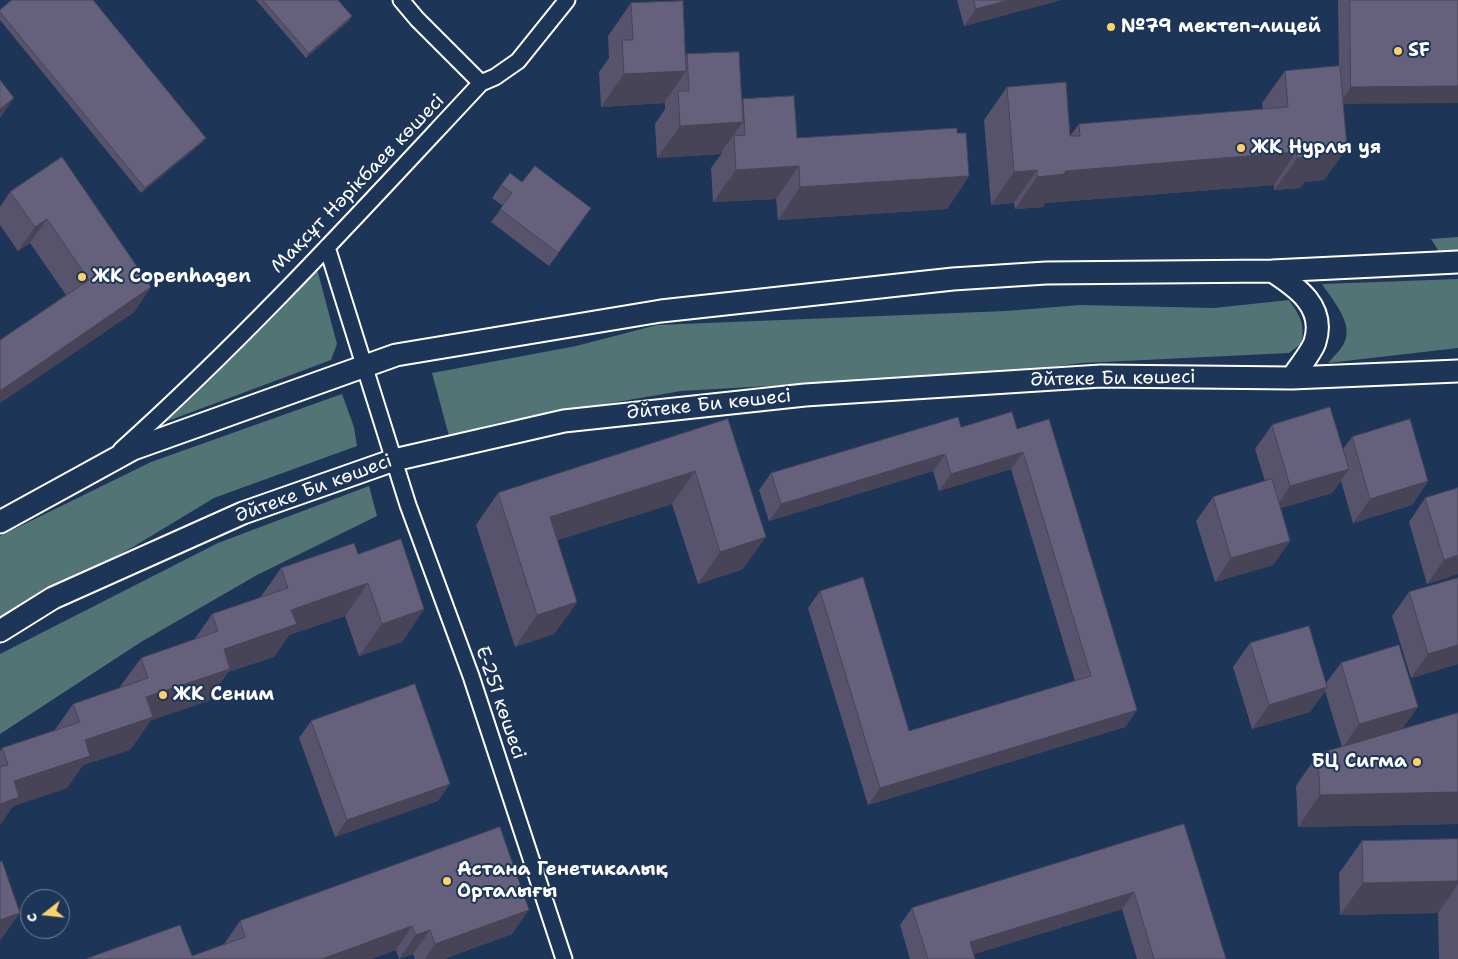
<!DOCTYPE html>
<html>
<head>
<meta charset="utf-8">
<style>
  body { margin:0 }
  #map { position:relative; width:1458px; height:959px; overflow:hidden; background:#1d3557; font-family:"Shantell Sans",sans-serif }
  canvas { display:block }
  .north { position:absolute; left:20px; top:889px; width:50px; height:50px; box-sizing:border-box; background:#1d3557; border:1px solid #77869a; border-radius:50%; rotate:254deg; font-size:14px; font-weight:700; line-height:20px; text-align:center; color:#fff }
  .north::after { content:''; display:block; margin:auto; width:18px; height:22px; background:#ffd166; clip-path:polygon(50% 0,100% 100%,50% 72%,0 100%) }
</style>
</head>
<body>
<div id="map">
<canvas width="1458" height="959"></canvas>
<div class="north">С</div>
</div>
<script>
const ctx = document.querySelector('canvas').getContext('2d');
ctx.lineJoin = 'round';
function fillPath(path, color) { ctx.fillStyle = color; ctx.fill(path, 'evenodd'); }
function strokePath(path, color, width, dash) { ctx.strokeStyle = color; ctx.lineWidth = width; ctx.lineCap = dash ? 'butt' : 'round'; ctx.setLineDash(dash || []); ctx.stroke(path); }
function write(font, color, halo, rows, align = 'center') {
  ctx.font = font + ' "Shantell Sans",sans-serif'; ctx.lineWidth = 4; ctx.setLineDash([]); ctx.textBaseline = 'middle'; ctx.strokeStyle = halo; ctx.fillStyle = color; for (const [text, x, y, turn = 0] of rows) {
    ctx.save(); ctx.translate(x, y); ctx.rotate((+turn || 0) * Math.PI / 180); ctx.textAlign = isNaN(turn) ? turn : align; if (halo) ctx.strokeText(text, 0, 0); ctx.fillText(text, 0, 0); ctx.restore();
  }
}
fillPath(new Path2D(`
  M 1458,237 L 1458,252 L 1440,253 L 1431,239 Z
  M 317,269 L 337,344 L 331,360 L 165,422 L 184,400 Z
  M 1458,279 L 1458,348 L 1328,363 C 1333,357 1342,349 1345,341 C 1353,322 1331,298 1322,284 Z
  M 1289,300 C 1301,318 1304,322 1302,343 L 1289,353 L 1082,363 L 1010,372 L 681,391 L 501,422 L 449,436 L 432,373 L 576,346 L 657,325 L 1006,311 L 1080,305 L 1214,308 Z
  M 342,394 L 354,427 L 357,446 L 214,498 L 133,547 L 0,620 L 0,536 L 151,462 Z
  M 369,486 L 377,516 L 257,575 L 141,642 L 0,734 L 0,654 L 218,543 Z`), '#537474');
const street = new Path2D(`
  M 401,0 L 417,19 L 481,83
  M 327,247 L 408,505 L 471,676 L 564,959
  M 121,450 C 249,335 364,208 481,83 L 495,77 L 518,61 L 567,0`);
const secondary = new Path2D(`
  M 1272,271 C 1297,287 1326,307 1315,342 C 1312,352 1298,368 1292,378
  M 0,522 L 133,449 L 396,355 L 661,311 L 953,279 L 1046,273 L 1272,271 L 1458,262
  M 0,631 L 53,598 L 243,513 L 394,460 L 564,421 L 805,395 L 1101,376 L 1292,378 L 1458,371`);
strokePath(street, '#fff', 19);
strokePath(secondary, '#fff', 25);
strokePath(street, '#1d3557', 15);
strokePath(secondary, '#1d3557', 21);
fillPath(new Path2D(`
  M 256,0 L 338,0 L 349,21 L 306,58 Z
  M 957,0 L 1061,0 L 964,26 Z
  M 1338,0 L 1458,0 L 1343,104 L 1347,148 L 1324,180 L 1304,182 L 1300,188 L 1274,190 L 1274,185 L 1045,203 L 1043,207 L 1015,209 L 1014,203 L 991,205 L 984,120 L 1007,87 L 1070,136 L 1079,124 L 1263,109 L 1262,103 L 1285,71 L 1339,66 Z
  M 631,3 L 686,56 L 687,54 L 741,101 L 743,99 L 797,138 L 957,133 L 969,176 L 947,209 L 778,220 L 776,199 L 713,202 L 711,168 L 722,153 L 722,152 L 720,154 L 657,158 L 655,124 L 665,109 L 665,102 L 664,103 L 601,107 L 599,72 L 609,58 L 608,36 Z
  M 0,10 L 203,142 L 141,193 L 0,20 Z
  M 522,182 L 582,221 L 549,266 L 491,222 L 503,206 L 492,198 L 501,185 Z
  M 10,192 L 151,287 L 134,312 L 0,403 L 0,340 L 66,295 L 30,243 L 18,251 L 0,225 L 0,207 Z
  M 728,419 L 743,569 L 698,584 L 672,504 L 557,540 L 577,602 L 554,634 L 515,647 L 476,525 L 498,493 Z
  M 1272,425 L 1343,449 L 1352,437 L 1428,481 L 1412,505 L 1353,523 L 1341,481 L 1332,493 L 1281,508 L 1290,541 L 1273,565 L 1215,582 L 1196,521 L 1213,497 L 1265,481 L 1255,449 Z
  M 961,427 L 1017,429 L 1137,710 L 1125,727 L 868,805 L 808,608 L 820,591 L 909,731 L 1075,681 L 1011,469 L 939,491 L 933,471 L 769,521 L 759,490 L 771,473 Z
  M 1425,498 L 1458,574 L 1427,584 L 1409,522 Z
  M 358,554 L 424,609 L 402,642 L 359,656 L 345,616 L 289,635 L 274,657 L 228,672 L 208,701 L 151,720 L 130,750 L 83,765 L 67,788 L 13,806 L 0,825 L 0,751 L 2,748 L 54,731 L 73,704 L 119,688 L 141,658 L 194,640 L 212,614 L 260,598 L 281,568 Z
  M 1458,578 L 1458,664 L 1411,678 L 1392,616 L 1409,592 Z
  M 1250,643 L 1326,683 L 1341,663 L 1402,729 L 1458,713 L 1458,824 L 1298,827 L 1296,786 L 1318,754 L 1342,747 L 1325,691 L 1310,712 L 1252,729 L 1233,667 Z
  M 311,721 L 438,801 L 335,837 L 299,738 Z
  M 1184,824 L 1226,959 L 1137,959 L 1122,909 L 974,954 L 975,959 L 910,959 L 900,925 L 912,908 Z
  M 500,827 L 512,934 L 444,959 L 415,959 L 413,954 L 399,959 L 396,950 L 371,959 L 87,959 L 88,958 L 192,956 L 224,944 L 240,921 Z
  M 1458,839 L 1458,959 L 1439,959 L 1438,913 L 1340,915 L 1339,873 L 1362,841 Z`), '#57536c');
fillPath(new Path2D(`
  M 1009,0 L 1061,0 L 964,26 L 976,9 Z
  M 352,16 L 349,21 L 306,58 L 309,53 Z
  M 686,71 L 664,103 L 601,107 L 624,74 Z
  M 1458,86 L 1458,103 L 1339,104 L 1351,87 Z
  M 14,98 L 0,118 L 0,109 Z
  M 743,122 L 720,154 L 657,158 L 680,126 Z
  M 206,138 L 203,142 L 141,193 L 145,188 Z
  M 1347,148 L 1324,180 L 1304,182 L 1300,188 L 1274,190 L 1297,158 L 1322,150 Z
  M 1296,152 L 1274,185 L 1045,203 L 1043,207 L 1015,209 L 1037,177 L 1065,171 Z
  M 799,166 L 776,199 L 713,202 L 736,170 Z
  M 1037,170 L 1014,203 L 991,205 L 1014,172 Z
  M 969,176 L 947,209 L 778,220 L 800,187 Z
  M 47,219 L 30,243 L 18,251 L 35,227 Z
  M 151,287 L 134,312 L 0,403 L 0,391 Z
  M 1023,452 L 1011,469 L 939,491 L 951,474 Z
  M 945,454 L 933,471 L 769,521 L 781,504 Z
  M 1349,469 L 1332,493 L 1274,510 L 1290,486 Z
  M 695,471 L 672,504 L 527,550 L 550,517 Z
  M 1428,481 L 1412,505 L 1353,523 L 1370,499 Z
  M 766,537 L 743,569 L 698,584 L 720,552 Z
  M 1290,541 L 1273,565 L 1215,582 L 1231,558 Z
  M 1458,555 L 1458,574 L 1427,584 L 1444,560 Z
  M 368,583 L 345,616 L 289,635 L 274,657 L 228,672 L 208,701 L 151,720 L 130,750 L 83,765 L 67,788 L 13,806 L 0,825 L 0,801 L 14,781 L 85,740 L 146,697 L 224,649 L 291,610 Z
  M 577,602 L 554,634 L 515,647 L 537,615 Z
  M 424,609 L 402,642 L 359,656 L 382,624 Z
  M 1458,645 L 1458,664 L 1411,678 L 1428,654 Z
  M 1327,687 L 1310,712 L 1252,729 L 1269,705 Z
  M 1418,707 L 1401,731 L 1342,748 L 1359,724 Z
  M 1137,710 L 1125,727 L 868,805 L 880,788 Z
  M 450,784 L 438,801 L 335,837 L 347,820 Z
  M 1458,792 L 1458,824 L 1298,827 L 1320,795 Z
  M 1458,881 L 1458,884 L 1438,913 L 1340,915 L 1363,883 Z
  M 1134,892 L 1122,909 L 958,959 L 970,942 Z
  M 529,910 L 512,934 L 444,959 L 425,959 L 435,944 Z
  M 20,913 L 0,941 L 0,920 Z
  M 412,926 L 396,950 L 371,959 L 322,959 Z
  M 430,930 L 413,954 L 399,959 L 416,935 Z`), '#474458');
const building = new Path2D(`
  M 12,0 L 93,0 L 206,138 L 145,188 L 0,12 L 0,10 Z
  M 263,0 L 338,0 L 352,16 L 309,53 Z
  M 974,0 L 1009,0 L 976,9 Z
  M 1350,0 L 1458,0 L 1458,86 L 1351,87 Z
  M 683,1 L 686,71 L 624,74 L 622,40 L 633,40 L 631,3 Z
  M 739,52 L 743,122 L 680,126 L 678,91 L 689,91 L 687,54 Z
  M 1340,66 L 1347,148 L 1322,150 L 1322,155 L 1297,158 L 1296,152 L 1065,171 L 1065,174 L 1037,177 L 1037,170 L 1014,172 L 1007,87 L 1066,82 L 1070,136 L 1080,136 L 1079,124 L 1288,107 L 1285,71 Z
  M 0,80 L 14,98 L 0,109 Z
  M 794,96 L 797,138 L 957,128 L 957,133 L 966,133 L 969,176 L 800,187 L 799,166 L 736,170 L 734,136 L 745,135 L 743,99 Z
  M 62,157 L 151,287 L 0,391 L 0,340 L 89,280 L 47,219 L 35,227 L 10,192 Z
  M 535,166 L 591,208 L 558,253 L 500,209 L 512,193 L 501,185 L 510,173 L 522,182 Z
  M 1330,407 L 1349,469 L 1290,486 L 1272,425 Z
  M 1012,412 L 1017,429 L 1049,419 L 1137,710 L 880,788 L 820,591 L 863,577 L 909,731 L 1091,676 L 1023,452 L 951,474 L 945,454 L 781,504 L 771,473 L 958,417 L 961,427 Z
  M 728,419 L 766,537 L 720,552 L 695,471 L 550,517 L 577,602 L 537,615 L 498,493 Z
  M 1410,419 L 1428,481 L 1370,499 L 1352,437 Z
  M 1272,479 L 1290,541 L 1231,558 L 1213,497 Z
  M 1458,488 L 1458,555 L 1444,560 L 1425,498 Z
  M 401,539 L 424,609 L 382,624 L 368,583 L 291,610 L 297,624 L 224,649 L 230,669 L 146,697 L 153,717 L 85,740 L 90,756 L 14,781 L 19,797 L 0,804 L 0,767 L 8,765 L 2,748 L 80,722 L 73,704 L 148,678 L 141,658 L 218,631 L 212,614 L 288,588 L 281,568 L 354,543 L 358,554 Z
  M 1458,578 L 1458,645 L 1428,654 L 1409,592 Z
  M 1309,626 L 1327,687 L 1269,705 L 1250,643 Z
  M 1399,645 L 1418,707 L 1359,724 L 1341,663 Z
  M 415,684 L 450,784 L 347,820 L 311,721 Z
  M 1458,713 L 1458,792 L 1320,795 L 1318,754 Z
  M 1184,824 L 1226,959 L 1154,959 L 1134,892 L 970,942 L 975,959 L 928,959 L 912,908 Z
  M 500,827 L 529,910 L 435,944 L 430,930 L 416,935 L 412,926 L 322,959 L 88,959 L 88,958 L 180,925 L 192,956 L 245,937 L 240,921 Z
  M 1458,839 L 1458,881 L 1363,883 L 1362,841 Z
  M 2,861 L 20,913 L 0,920 L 0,862 Z`);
fillPath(building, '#65617d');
strokePath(building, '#474458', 1);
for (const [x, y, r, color] of [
  [1111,27,5,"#ffd166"],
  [1398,51,5,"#ffd166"],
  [1241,148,5,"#ffd166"],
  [82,277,5,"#ffd166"],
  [163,695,5,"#ffd166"],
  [1417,762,5,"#ffd166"],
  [447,881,5,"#ffd166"]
]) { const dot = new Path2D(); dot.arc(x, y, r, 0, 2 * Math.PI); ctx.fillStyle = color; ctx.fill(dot); strokePath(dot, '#1d3557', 2); }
write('bold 19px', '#fff', '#1d3557', [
  ["№79 мектеп-лицей",1121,27],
  ["SF",1408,51],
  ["ЖК Нурлы уя",1251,148],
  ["ЖК Copenhagen",92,277],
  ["ЖК Сеним",173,695],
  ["БЦ Сигма",1407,762,"right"],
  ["Астана Генетикалық",457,870],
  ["Орталығы",457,892]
], 'left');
write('19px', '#fff', '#1d3557', [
  ["Мақсұт Нәрікбаев көшесі",358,184,-46],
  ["Әйтеке Би көшесі",1113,379,-1],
  ["Әйтеке Би көшесі",709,405,-6],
  ["Әйтеке Би көшесі",314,489,-20],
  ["Е-251 көшесі",500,703,71]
]);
</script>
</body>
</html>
